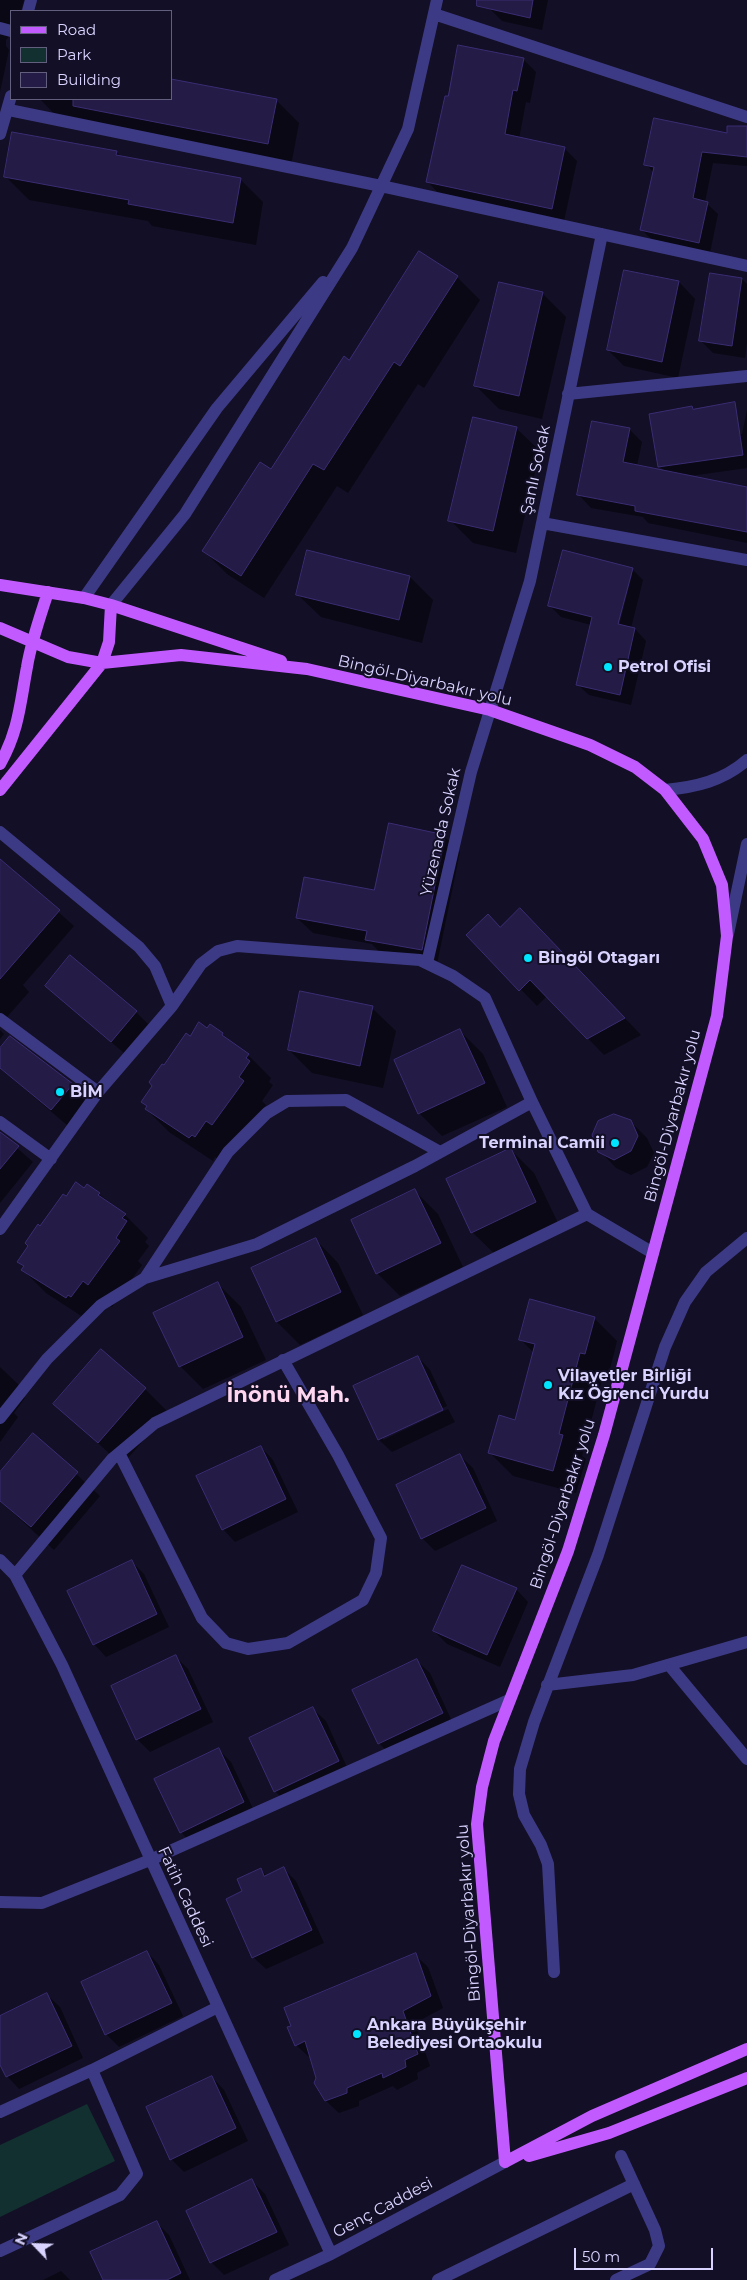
<!DOCTYPE html>
<html>
<head>
<meta charset="utf-8">
<style>
  body { margin:0 }
  #map { position:relative; width:747px; height:2280px; overflow:hidden; background:#130f26; font-family:Montserrat,sans-serif }
  canvas { display:block }
  .legend { position:absolute; left:10px; top:10px; width:162px; height:90px; box-sizing:border-box; background:#130f26; border:1px solid #625e7d; margin:0; padding:6px 9px; list-style:none; font-size:15px; color:#d9d4ff }
  .legend li { display:flex; align-items:center; gap:10px; height:25px }
  .legend b { width:25px; border:1px solid #625e7d }
  .north { position:absolute; left:10px; top:2220px; width:50px; height:50px; -webkit-text-stroke:4px #130f26; paint-order:stroke; rotate:294deg; font-size:14px; font-weight:700; line-height:20px; text-align:center; color:#d9d4ff }
  .north::after { content:''; display:block; margin:auto; width:18px; height:22px; background:#d9d4ff; clip-path:polygon(50% 0,100% 100%,50% 72%,0 100%) }
  .scale { position:absolute; left:574px; top:2248px; width:139px; height:22px; box-sizing:border-box; border:2px solid #d9d4ff; border-top:0; padding-left:6px; font-size:15px; line-height:18px; white-space:nowrap; color:#d9d4ff; -webkit-text-stroke:4px #130f26; paint-order:stroke }
</style>
</head>
<body>
<div id="map">
<canvas width="747" height="2280"></canvas>
<ul class="legend">
<li><b style="height:6px;background:#c25bff"></b>Road</li>
<li><b style="height:14px;background:#12302f"></b>Park</li>
<li><b style="height:14px;background:#241b47"></b>Building</li>
</ul>
<div class="north">N</div>
<div class="scale">50 m</div>
</div>
<script>
const ctx = document.querySelector('canvas').getContext('2d');
ctx.lineJoin = 'round';
function fillPath(path, color) { ctx.fillStyle = color; ctx.fill(path, 'evenodd'); }
function strokePath(path, color, width, dash) { ctx.strokeStyle = color; ctx.lineWidth = width; ctx.lineCap = dash ? 'butt' : 'round'; ctx.setLineDash(dash || []); ctx.stroke(path); }
function write(font, color, halo, rows, align = 'center') {
  ctx.font = font + ' Montserrat,sans-serif'; ctx.lineWidth = 4; ctx.setLineDash([]); ctx.textBaseline = 'middle'; ctx.strokeStyle = halo; ctx.fillStyle = color; for (const [text, x, y, turn = 0] of rows) {
    ctx.save(); ctx.translate(x, y); ctx.rotate((+turn || 0) * Math.PI / 180); ctx.textAlign = isNaN(turn) ? turn : align; if (halo) ctx.strokeText(text, 0, 0); ctx.fillText(text, 0, 0); ctx.restore();
  }
}
fillPath(new Path2D(`
  M 87,2104 L 115,2161 L 0,2217 L 0,2145 Z`), '#12302f');
fillPath(new Path2D(`
  M 0,0 L 24,0 L 21,11 L 11,11 L 11,34 L 6,40 L 6,46 L 9,50 L 0,92 Z
  M 491,0 L 548,0 L 542,30 L 502,21 L 489,8 Z
  M 523,59 L 536,72 L 530,103 L 526,102 L 519,139 L 564,148 L 577,161 L 564,221 L 440,195 L 428,182 Z
  M 40,99 L 276,100 L 299,123 L 291,166 L 63,123 Z
  M 747,128 L 747,166 L 713,163 L 705,202 L 718,214 L 710,253 L 653,241 L 642,230 L 654,173 L 646,164 Z
  M 116,152 L 122,157 L 240,179 L 263,202 L 256,245 L 152,226 L 148,221 L 29,200 L 5,176 Z
  M 711,275 L 742,279 L 747,284 L 747,343 L 745,358 L 713,353 L 701,341 Z
  M 457,277 L 480,300 L 424,388 L 418,384 L 348,493 L 337,486 L 264,598 L 227,574 L 204,551 L 272,470 L 350,361 Z
  M 679,282 L 695,299 L 678,378 L 624,366 L 608,350 Z
  M 500,284 L 543,294 L 566,317 L 542,419 L 499,409 L 476,386 Z
  M 692,407 L 734,433 L 742,434 L 747,410 L 747,468 L 690,476 L 747,489 L 747,543 L 648,523 L 643,517 L 591,508 L 579,495 L 629,429 L 642,442 L 637,466 L 665,471 L 659,466 Z
  M 516,428 L 540,451 L 516,553 L 473,543 L 450,520 Z
  M 308,552 L 410,577 L 433,600 L 422,643 L 321,617 L 297,594 Z
  M 632,569 L 643,580 L 631,628 L 635,629 L 646,641 L 631,705 L 589,695 L 577,684 L 591,625 L 561,617 L 550,606 ZM 629,575 L 632,575 L 618,630 L 615,630 Z
  M 445,837 L 460,852 L 437,964 L 382,955 L 372,944 L 313,933 L 297,918 L 375,891 Z
  M 0,860 L 74,926 L 23,985 L 29,992 L 0,1025 Z
  M 537,926 L 641,1035 L 604,1055 L 547,996 L 537,1006 L 468,935 L 501,928 Z
  M 46,986 L 136,1012 L 148,1024 L 124,1053 Z
  M 372,1008 L 396,1031 L 383,1088 L 312,1073 L 289,1050 Z
  M 208,1029 L 222,1034 L 248,1055 L 271,1078 L 269,1082 L 273,1085 L 262,1101 L 266,1105 L 235,1147 L 219,1159 L 215,1157 L 213,1161 L 169,1132 L 146,1109 L 148,1107 L 142,1101 L 164,1067 L 190,1038 Z
  M 0,1030 L 4,1034 L 0,1039 Z
  M 460,1031 L 483,1054 L 507,1107 L 442,1136 L 419,1113 Z
  M 0,1050 L 72,1084 L 89,1101 L 68,1126 L 0,1068 Z
  M 630,1121 L 647,1138 L 654,1153 L 647,1167 L 631,1175 L 616,1168 L 600,1151 Z
  M 0,1133 L 33,1162 L 0,1203 Z
  M 511,1150 L 534,1173 L 559,1225 L 496,1255 L 472,1232 Z
  M 84,1190 L 99,1194 L 125,1215 L 148,1238 L 145,1242 L 149,1246 L 138,1261 L 142,1265 L 112,1307 L 107,1304 L 89,1321 L 46,1293 L 23,1270 L 24,1267 L 19,1262 L 41,1227 L 66,1198 Z
  M 415,1191 L 438,1214 L 463,1267 L 400,1296 L 377,1273 Z
  M 315,1239 L 338,1263 L 363,1315 L 300,1345 L 277,1322 L 252,1269 Z
  M 218,1284 L 241,1307 L 266,1360 L 203,1389 L 180,1366 Z
  M 594,1318 L 617,1341 L 608,1377 L 603,1376 L 582,1456 L 586,1459 L 576,1493 L 513,1476 L 490,1453 L 516,1421 L 534,1353 L 520,1339 Z
  M 418,1357 L 430,1370 L 447,1406 L 383,1437 L 383,1440 L 448,1409 L 455,1422 L 392,1452 L 379,1440 L 355,1387 Z
  M 0,1367 L 24,1390 L 21,1394 L 25,1398 L 14,1413 L 18,1417 L 0,1442 Z
  M 145,1389 L 168,1412 L 122,1465 L 55,1404 Z
  M 34,1435 L 100,1496 L 54,1550 L 0,1501 L 0,1474 Z
  M 261,1447 L 273,1460 L 298,1512 L 235,1542 L 223,1529 Z
  M 460,1456 L 473,1468 L 497,1521 L 435,1551 L 422,1538 Z
  M 132,1562 L 144,1574 L 169,1627 L 106,1657 L 94,1644 Z
  M 516,1589 L 528,1602 L 500,1667 L 447,1644 L 434,1631 Z
  M 176,1657 L 188,1669 L 213,1722 L 150,1752 L 137,1739 Z
  M 417,1661 L 430,1673 L 454,1726 L 391,1756 L 379,1743 Z
  M 313,1709 L 326,1721 L 350,1774 L 288,1804 L 275,1791 Z
  M 219,1750 L 231,1762 L 256,1815 L 193,1845 L 181,1832 Z
  M 283,1868 L 296,1881 L 324,1943 L 266,1969 L 253,1957 L 244,1892 L 260,1869 L 267,1876 Z
  M 147,1952 L 159,1965 L 183,2016 L 119,2047 L 106,2034 Z
  M 415,1955 L 428,1967 L 443,2008 L 415,2023 L 430,2066 L 417,2073 L 418,2079 L 397,2090 L 393,2086 L 359,2101 L 359,2106 L 339,2113 L 326,2101 L 311,2056 L 309,2057 L 296,2045 Z
  M 47,1995 L 60,2007 L 83,2058 L 19,2089 L 7,2076 L 0,2062 L 0,2017 Z
  M 212,2077 L 224,2090 L 248,2141 L 184,2172 L 171,2159 Z
  M 252,2181 L 265,2194 L 289,2245 L 224,2275 L 211,2262 L 187,2211 Z
  M 156,2222 L 169,2235 L 190,2280 L 105,2280 Z
  M 61,2271 L 70,2280 L 43,2280 Z`), '#0007');
const building = new Path2D(`
  M 477,0 L 533,0 L 530,18 L 477,6 Z
  M 458,45 L 524,58 L 517,91 L 513,90 L 505,134 L 565,147 L 552,209 L 426,182 L 445,96 L 448,96 Z
  M 171,79 L 277,99 L 268,144 L 73,106 L 73,99 L 171,99 Z
  M 654,118 L 727,133 L 727,126 L 747,126 L 747,157 L 702,152 L 693,198 L 708,202 L 699,243 L 640,230 L 654,167 L 644,165 Z
  M 12,132 L 117,151 L 116,155 L 241,178 L 233,223 L 128,204 L 129,200 L 4,177 Z
  M 419,251 L 458,276 L 400,366 L 394,362 L 324,470 L 313,464 L 241,576 L 202,551 L 260,462 L 271,469 L 344,356 L 349,360 Z
  M 624,270 L 679,281 L 662,362 L 607,350 Z
  M 710,273 L 742,278 L 732,346 L 699,341 Z
  M 499,282 L 543,292 L 519,396 L 474,386 Z
  M 735,402 L 743,455 L 658,467 L 649,414 L 692,406 L 693,409 Z
  M 473,417 L 517,427 L 493,531 L 448,521 Z
  M 592,421 L 630,428 L 623,462 L 747,487 L 747,532 L 635,511 L 635,506 L 577,495 Z
  M 307,550 L 410,576 L 399,620 L 296,595 Z
  M 563,550 L 633,568 L 618,624 L 635,628 L 620,695 L 576,685 L 592,617 L 548,606 Z
  M 389,823 L 445,835 L 422,950 L 365,940 L 367,931 L 296,918 L 304,877 L 374,890 Z
  M 0,859 L 60,910 L 0,979 Z
  M 520,908 L 625,1018 L 587,1039 L 530,980 L 519,991 L 466,935 L 488,914 L 500,927 Z
  M 70,955 L 137,1011 L 111,1042 L 45,986 Z
  M 300,991 L 373,1006 L 360,1066 L 288,1050 Z
  M 199,1022 L 207,1028 L 210,1024 L 223,1033 L 222,1035 L 249,1054 L 246,1058 L 250,1061 L 239,1077 L 244,1081 L 212,1125 L 206,1121 L 195,1137 L 192,1135 L 189,1138 L 145,1109 L 147,1106 L 141,1102 L 152,1086 L 149,1082 L 162,1064 L 164,1065 L 186,1033 L 190,1036 Z
  M 460,1029 L 485,1083 L 418,1114 L 394,1060 Z
  M 10,1036 L 73,1084 L 51,1110 L 0,1068 L 0,1048 Z
  M 614,1114 L 631,1120 L 638,1136 L 631,1151 L 614,1160 L 598,1152 L 592,1135 L 598,1121 Z
  M 0,1132 L 19,1146 L 0,1169 Z
  M 511,1148 L 536,1202 L 471,1233 L 446,1179 Z
  M 76,1182 L 84,1188 L 87,1184 L 100,1193 L 98,1195 L 126,1214 L 122,1218 L 127,1221 L 116,1238 L 120,1241 L 88,1285 L 83,1281 L 71,1297 L 68,1295 L 66,1298 L 21,1270 L 24,1266 L 17,1262 L 28,1246 L 25,1243 L 38,1224 L 40,1226 L 63,1194 L 66,1196 Z
  M 415,1189 L 441,1243 L 376,1274 L 351,1220 Z
  M 316,1238 L 341,1292 L 276,1322 L 251,1268 Z
  M 218,1282 L 243,1337 L 179,1367 L 153,1313 Z
  M 530,1299 L 595,1317 L 585,1354 L 580,1353 L 559,1434 L 563,1435 L 553,1471 L 488,1453 L 499,1415 L 515,1420 L 535,1344 L 519,1340 Z
  M 101,1349 L 146,1388 L 98,1443 L 53,1404 Z
  M 418,1356 L 443,1410 L 378,1440 L 353,1386 Z
  M 33,1433 L 78,1472 L 31,1527 L 0,1501 L 0,1472 Z
  M 261,1446 L 286,1499 L 222,1530 L 196,1476 Z
  M 460,1454 L 486,1508 L 421,1539 L 396,1485 Z
  M 132,1560 L 157,1614 L 93,1645 L 67,1591 Z
  M 462,1565 L 517,1588 L 487,1655 L 433,1631 Z
  M 176,1655 L 201,1709 L 136,1740 L 111,1686 Z
  M 417,1659 L 443,1713 L 378,1744 L 352,1690 Z
  M 313,1707 L 339,1761 L 274,1792 L 249,1738 Z
  M 219,1748 L 244,1802 L 180,1833 L 154,1779 Z
  M 284,1867 L 312,1930 L 252,1958 L 226,1899 L 242,1891 L 237,1879 L 261,1868 L 264,1876 Z
  M 147,1951 L 172,2003 L 105,2035 L 81,1982 Z
  M 416,1953 L 431,1996 L 403,2011 L 418,2054 L 405,2060 L 406,2067 L 383,2078 L 382,2073 L 347,2088 L 347,2093 L 325,2101 L 314,2083 L 316,2078 L 305,2041 L 295,2046 L 287,2027 L 291,2026 L 284,2008 Z
  M 47,1993 L 72,2046 L 6,2077 L 0,2065 L 0,2016 Z
  M 212,2076 L 236,2128 L 170,2160 L 146,2107 Z
  M 252,2179 L 277,2232 L 210,2263 L 186,2211 Z
  M 157,2221 L 181,2273 L 167,2280 L 103,2280 L 90,2252 Z`);
fillPath(building, '#241b47');
strokePath(building, '#3b2d73', 1);
strokePath(new Path2D(`
  M 28,11 L 31,0
  M 434,14 L 747,117
  M 0,28 L 11,31
  M 9,110 L 381,186 L 747,266
  M 0,134 L 11,96
  M 568,394 L 747,376
  M 542,523 L 747,560
  M 84,598 L 217,408 L 323,282
  M 111,605 L 185,514 L 352,248 L 408,129 L 437,0
  M 665,790 C 696,787 723,781 747,760
  M 0,832 L 139,947 L 155,966 L 172,1006
  M 728,934 L 747,844
  M 427,963 L 471,772 L 530,581 L 602,234
  M 0,1019 L 98,1092
  M 0,1122 L 51,1159
  M 0,1229 L 98,1092 L 172,1006 L 201,964 L 218,951 L 237,946 L 420,960 L 453,976 L 485,998 L 532,1102 L 587,1214 L 653,1253
  M 145,1278 L 228,1152 L 267,1113 L 287,1101 L 346,1100 L 440,1152
  M 0,1418 L 47,1359 L 101,1305 L 145,1278 L 257,1244 L 415,1166 L 532,1102
  M 119,1453 L 202,1618 L 226,1643 L 248,1649 L 288,1643 L 363,1600 L 376,1573 L 381,1538 L 338,1455 L 283,1360
  M 0,1560 L 15,1575 L 62,1665 L 331,2254
  M 15,1575 L 112,1459 L 155,1423 L 587,1214
  M 669,1665 L 747,1759
  M 547,1685 L 633,1675 L 747,1642
  M 0,1902 L 42,1903 L 150,1860 L 509,1700
  M 554,1972 L 548,1864 L 541,1845 L 524,1815 L 519,1794 L 520,1769 L 534,1722 L 598,1555 L 665,1347 L 685,1302 L 706,1272 L 747,1238
  M 0,2112 L 92,2070 L 218,2007
  M 0,2251 L 120,2195 L 137,2174 L 92,2070
  M 275,2280 L 331,2254 L 505,2162
  M 438,2280 L 634,2184
  M 616,2280 L 650,2264 L 659,2246 L 655,2230 L 621,2156`), '#3d3a85', 12);
strokePath(new Path2D(`
  M 0,585 L 84,598 L 111,605 L 281,661
  M 0,628 L 68,657 L 102,663 L 181,655 L 307,669 L 490,710 L 590,745 L 635,767 L 665,790 L 703,839 L 722,885 L 727,936 L 717,1016 L 604,1435 L 568,1551 L 494,1741 L 482,1787 L 477,1824 L 505,2162
  M 0,764 C 19,730 20,704 27,667 C 31,642 40,617 48,592
  M 0,790 L 102,663 L 109,642 L 111,605
  M 529,2156 L 609,2133 L 747,2078
  M 505,2162 L 592,2116 L 747,2049`), '#c25bff', 12);
for (const [x, y, r, color] of [
  [608,667,5,"#00e5ff"],
  [528,958,5,"#00e5ff"],
  [60,1092,5,"#00e5ff"],
  [615,1143,5,"#00e5ff"],
  [548,1385,5,"#00e5ff"],
  [357,2034,5,"#00e5ff"]
]) { const dot = new Path2D(); dot.arc(x, y, r, 0, 2 * Math.PI); ctx.fillStyle = color; ctx.fill(dot); strokePath(dot, '#130f26', 2); }
write('16px', '#d9d4ff', '#130f26', [
  ["Şanlı Sokak",536,470,-78],
  ["Bingöl-Diyarbakır yolu",425,681,13],
  ["Yüzenada Sokak",441,832,-77],
  ["Bingöl-Diyarbakır yolu",673,1116,-75],
  ["Bingöl-Diyarbakır yolu",563,1504,-72],
  ["Fatih Caddesi",185,1897,65],
  ["Bingöl-Diyarbakır yolu",469,1913,-94],
  ["Genç Caddesi",383,2208,-28]
]);
write('bold 16px', '#d9d4ff', '#130f26', [
  ["Petrol Ofisi",618,667],
  ["Bingöl Otagarı",538,958],
  ["BİM",70,1092],
  ["Terminal Camii",605,1143,"right"],
  ["Vilayetler Birliği",558,1376],
  ["Kız Öğrenci Yurdu",558,1394],
  ["Ankara Büyükşehir",367,2025],
  ["Belediyesi Ortaokulu",367,2043]
], 'left');
write('bold 21px', '#ffd6f0', '#130f26', [
  ["İnönü Mah.",288,1396]
]);
</script>
</body>
</html>
